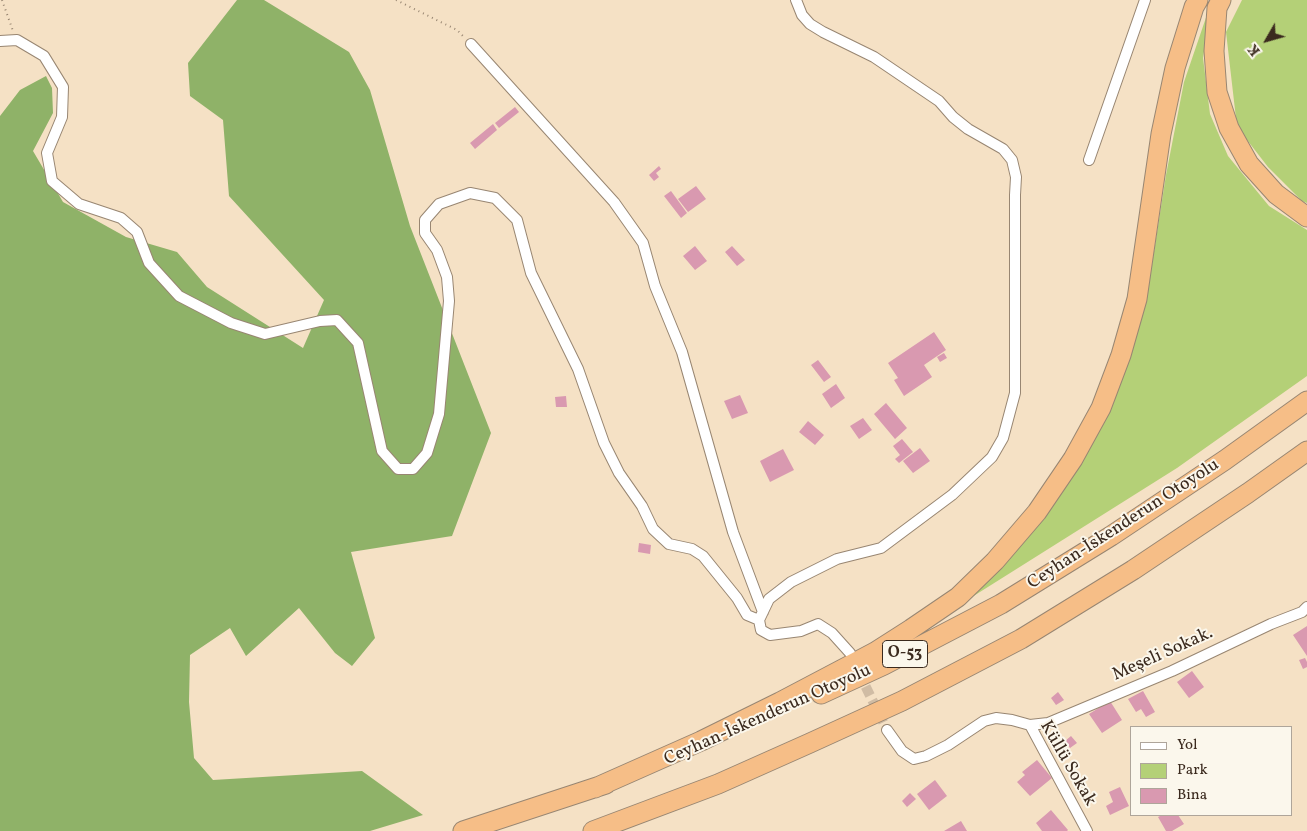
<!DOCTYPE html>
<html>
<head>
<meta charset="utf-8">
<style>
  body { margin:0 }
  #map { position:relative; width:1307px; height:831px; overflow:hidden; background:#f5e1c5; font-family:Vollkorn,serif }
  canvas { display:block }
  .legend { position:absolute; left:1130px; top:726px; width:162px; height:90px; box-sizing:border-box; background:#fbf7ec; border:1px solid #aea59a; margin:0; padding:6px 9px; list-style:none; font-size:15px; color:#3b2a1e }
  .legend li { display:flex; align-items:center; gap:10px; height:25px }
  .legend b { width:25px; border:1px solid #aea59a }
  .north { position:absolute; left:1242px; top:15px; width:50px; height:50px; -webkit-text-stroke:4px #fbf7ec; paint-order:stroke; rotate:232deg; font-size:14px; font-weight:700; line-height:20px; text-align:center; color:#3b2a1e }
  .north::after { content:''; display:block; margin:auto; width:18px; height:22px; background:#3b2a1e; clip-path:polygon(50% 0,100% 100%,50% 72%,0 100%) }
</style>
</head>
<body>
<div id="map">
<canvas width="1307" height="831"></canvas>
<ul class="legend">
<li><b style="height:6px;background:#fff"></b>Yol</li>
<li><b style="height:14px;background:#b4d077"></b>Park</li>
<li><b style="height:14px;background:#d999b0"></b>Bina</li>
</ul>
<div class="north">K</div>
</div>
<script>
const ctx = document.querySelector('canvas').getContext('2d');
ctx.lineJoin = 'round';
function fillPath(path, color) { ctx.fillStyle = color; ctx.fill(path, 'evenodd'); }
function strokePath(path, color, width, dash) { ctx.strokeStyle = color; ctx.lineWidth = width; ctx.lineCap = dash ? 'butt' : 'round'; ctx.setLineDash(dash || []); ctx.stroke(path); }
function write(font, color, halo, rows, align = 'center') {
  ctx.font = font + ' Vollkorn,serif'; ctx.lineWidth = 4; ctx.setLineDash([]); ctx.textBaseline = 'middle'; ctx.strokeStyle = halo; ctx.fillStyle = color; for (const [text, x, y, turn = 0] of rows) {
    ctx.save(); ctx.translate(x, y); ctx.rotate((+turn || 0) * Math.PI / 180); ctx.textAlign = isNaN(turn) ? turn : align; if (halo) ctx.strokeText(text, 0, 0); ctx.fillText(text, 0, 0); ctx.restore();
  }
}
fillPath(new Path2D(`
  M 1212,0 L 1203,58 L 1210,114 L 1228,156 L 1269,206 L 1307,230 L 1307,376 L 1177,468 L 972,597 L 1034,530 L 1086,453 L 1106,419 L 1150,277 L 1166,175 L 1184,82 Z
  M 1242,0 L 1307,0 L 1307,203 L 1302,201 L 1268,167 L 1237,127 L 1226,32 Z`), '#b4d077');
fillPath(new Path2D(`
  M 237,0 L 264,0 L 349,52 L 370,90 L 410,226 L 491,433 L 452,536 L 351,552 L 375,638 L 352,666 L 335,653 L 299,608 L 246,656 L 230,628 L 190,655 L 189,702 L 194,758 L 213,780 L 362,771 L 423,815 L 370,831 L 0,831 L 0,116 L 20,90 L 46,76 L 52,88 L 53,113 L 33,151 L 63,202 L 126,237 L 177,252 L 207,287 L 303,348 L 324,300 L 229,196 L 223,120 L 190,96 L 188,63 Z`), '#8fb268');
fillPath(new Path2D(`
  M 515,107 L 519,112 L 499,128 L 495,123 Z
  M 493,124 L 497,130 L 475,149 L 470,143 Z
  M 659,166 L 661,169 L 656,173 L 659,177 L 654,181 L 649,175 Z
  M 696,186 L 706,199 L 688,212 L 678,199 Z
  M 671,191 L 687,213 L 681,218 L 664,196 Z
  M 695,246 L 707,261 L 695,270 L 683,256 Z
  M 732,246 L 745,260 L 737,266 L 725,252 Z
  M 934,332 L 946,350 L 924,365 L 932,377 L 904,396 L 894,380 L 898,378 L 888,363 Z
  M 944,353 L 947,358 L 940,362 L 937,357 Z
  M 818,360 L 831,377 L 824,382 L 811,365 Z
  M 836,384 L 845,398 L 831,408 L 822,394 Z
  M 740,395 L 748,413 L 732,419 L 724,401 Z
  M 566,396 L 567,407 L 556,407 L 555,397 Z
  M 886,403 L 907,428 L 895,439 L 874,414 Z
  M 863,418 L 872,430 L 859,439 L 850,426 Z
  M 808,421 L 824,435 L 815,445 L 799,432 Z
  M 902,439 L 913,452 L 899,463 L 895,459 L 900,455 L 893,446 Z
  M 920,448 L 930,461 L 913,473 L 903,461 Z
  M 783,449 L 794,470 L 770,482 L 760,461 Z
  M 639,543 L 651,545 L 650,554 L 638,552 Z
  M 1307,626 L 1307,656 L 1293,635 Z
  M 1305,658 L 1307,662 L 1307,667 L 1303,669 L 1299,660 Z
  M 1192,671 L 1204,687 L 1189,698 L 1177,682 Z
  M 1143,691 L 1155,712 L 1146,717 L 1141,709 L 1136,712 L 1128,699 Z
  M 1058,692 L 1064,700 L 1056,705 L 1051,698 Z
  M 1110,701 L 1122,720 L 1102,733 L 1089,714 Z
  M 1071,736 L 1077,743 L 1070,748 L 1065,741 Z
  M 1037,760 L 1052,778 L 1030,796 L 1017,782 L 1025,775 L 1022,772 Z
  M 935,780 L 947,796 L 929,810 L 917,794 Z
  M 1120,787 L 1129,806 L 1110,815 L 1106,806 L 1113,802 L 1109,792 Z
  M 910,793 L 916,799 L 907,807 L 902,801 Z
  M 1051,810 L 1068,830 L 1067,831 L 1042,831 L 1036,823 Z
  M 1162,815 L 1178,815 L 1184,824 L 1172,831 L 1166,831 L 1158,817 Z
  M 961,821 L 967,831 L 944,831 Z`), '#d999b0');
strokePath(new Path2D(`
  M 859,673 L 887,730`), '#d0bca4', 10, [10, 5]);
const minor = new Path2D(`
  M 796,0 L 802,15 L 810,24 L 823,32 L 874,57 L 939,101 L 953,117 L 968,129 L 1003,149 L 1012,160 L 1016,177 L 1015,195 L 1015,393 L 1003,438 L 992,457 L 952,495 L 881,548 L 837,559 L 791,582 L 769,599 L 759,620 L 761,630 L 770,635 L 801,631 L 818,624 L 832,633 L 850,653
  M 0,41 L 17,40 L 44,56 L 63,87 L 62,117 L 47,153 L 52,181 L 79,204 L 121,218 L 137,232 L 149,263 L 179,296 L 231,323 L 265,334 L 320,321 L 337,320 L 358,343 L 382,451 L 398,469 L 413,469 L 427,453 L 439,414 L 449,301 L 447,277 L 437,250 L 425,233 L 425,220 L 439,204 L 470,193 L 495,198 L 517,220 L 531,273 L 578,369 L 604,443 L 619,473 L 642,506 L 653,529 L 669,544 L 692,549 L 703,556 L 737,598 L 747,615 L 759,620
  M 471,44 L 614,202 L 643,243 L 655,286 L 682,352 L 733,532 L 763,612
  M 1089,160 L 1145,0
  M 1030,725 L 1087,831
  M 887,730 L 902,751 L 914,759 L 926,756 L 948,745 L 984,721 L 996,718 L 1012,720 L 1030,725 L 1048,723 L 1172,671 L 1271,624 L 1302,612 L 1307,607`);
const motorway = new Path2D(`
  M 1221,0 L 1217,8 L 1214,51 L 1217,92 L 1229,128 L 1249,164 L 1276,194 L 1307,217
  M 821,694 L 884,665 L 1001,604 L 1111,536 L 1225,460 L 1307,401
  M 595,788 L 701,741 L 780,702 L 875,652 L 911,629 L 958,597 L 995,561 L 1037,512 L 1073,459 L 1101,408 L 1121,355 L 1137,299 L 1161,134 L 1175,68 L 1194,7 L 1198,0
  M 463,831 L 606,784
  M 593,831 L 718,784 L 810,743 L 902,701 L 1021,639 L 1133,570 L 1248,493 L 1307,451`);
strokePath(minor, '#988672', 12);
strokePath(motorway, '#988672', 21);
strokePath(new Path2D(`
  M 2,0 L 13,31
  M 396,0 L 457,30 L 464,37`), '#988672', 2, [1, 4]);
strokePath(minor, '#fff', 10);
strokePath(motorway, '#f6be87', 19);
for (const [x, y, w] of [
  [905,654,45]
]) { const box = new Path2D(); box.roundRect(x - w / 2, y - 13.5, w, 27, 4); ctx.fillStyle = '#fbf7ec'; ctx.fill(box); strokePath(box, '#3b2a1e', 1); }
write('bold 16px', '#3b2a1e', null, [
  ["O-53",905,654]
]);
write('18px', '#3b2a1e', '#fbf7ec', [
  ["Ceyhan-İskenderun Otoyolu",1124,525,-33],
  ["Meşeli Sokak.",1163,655,-24],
  ["Ceyhan-İskenderun Otoyolu",768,716,-24],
  ["Küllü Sokak",1067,764,60]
]);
</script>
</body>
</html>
